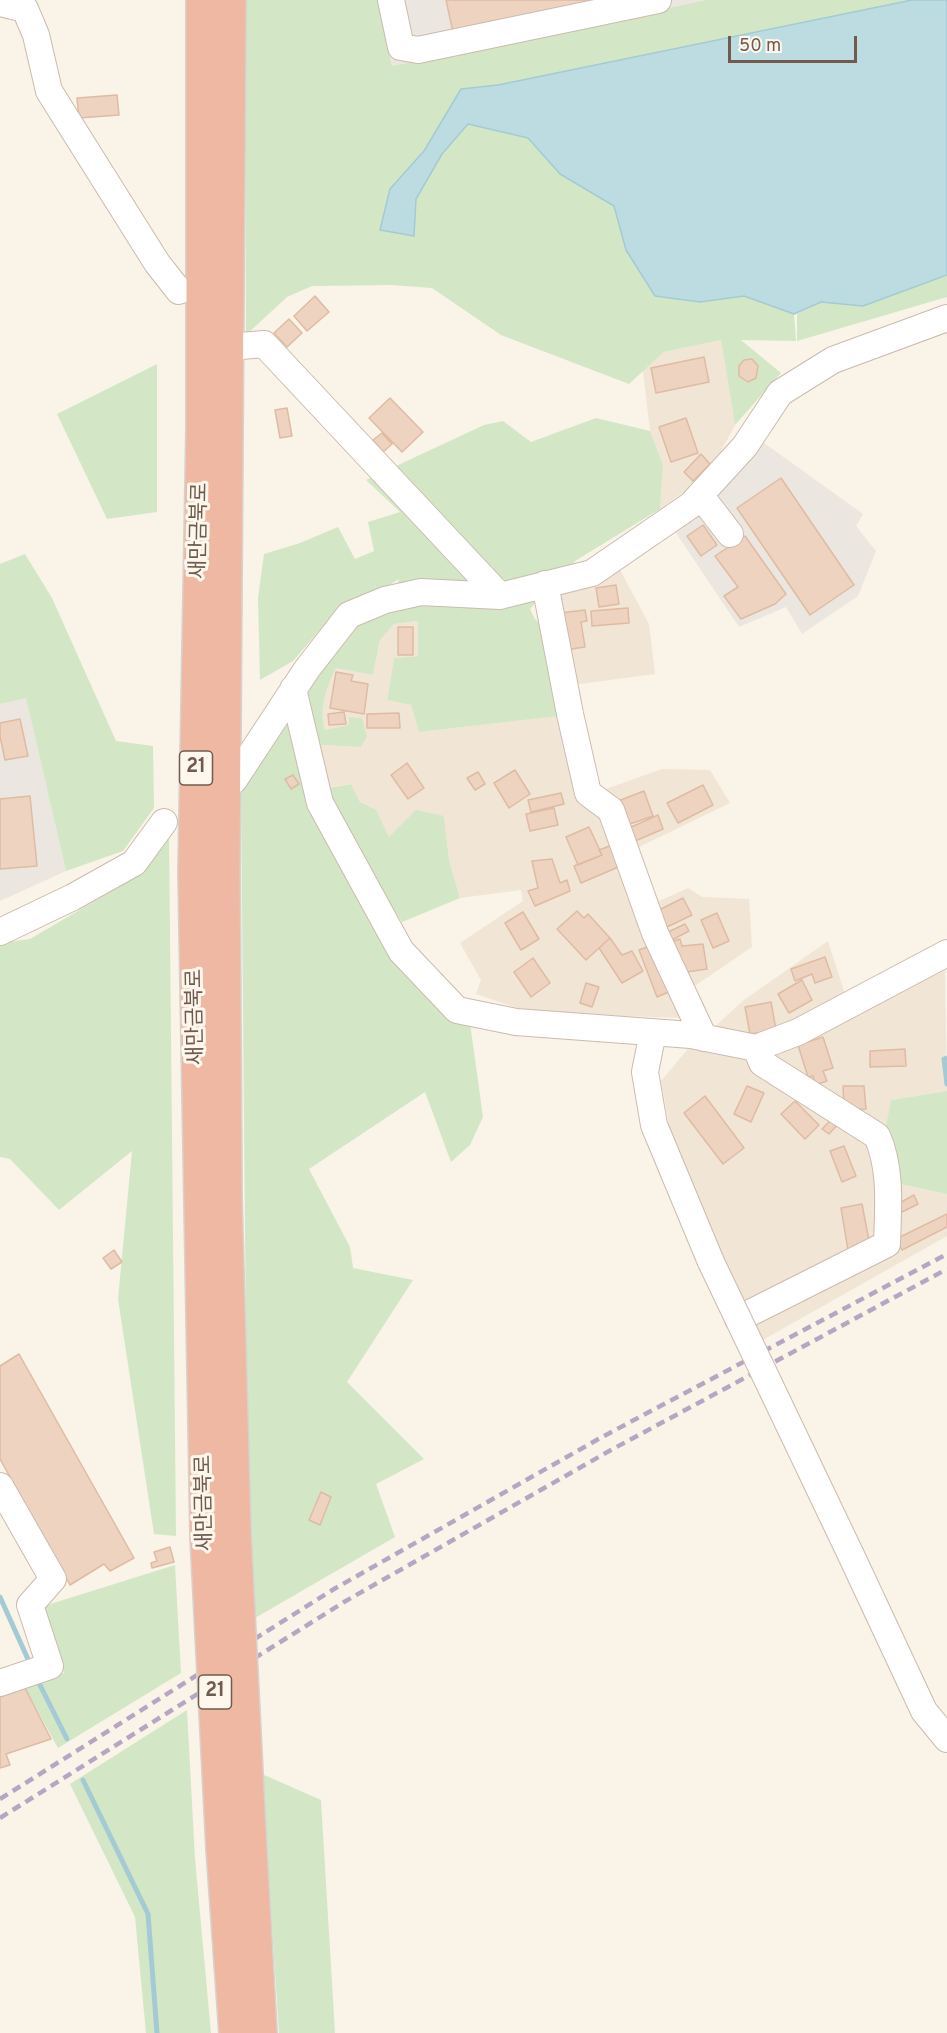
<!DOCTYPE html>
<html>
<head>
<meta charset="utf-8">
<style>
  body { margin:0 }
  #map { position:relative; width:947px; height:2033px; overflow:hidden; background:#faf3e7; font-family:Overpass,sans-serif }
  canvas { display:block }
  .scale { position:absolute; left:728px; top:36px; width:129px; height:27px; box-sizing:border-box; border:3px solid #725b4d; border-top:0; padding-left:8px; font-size:18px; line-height:21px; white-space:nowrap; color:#725b4d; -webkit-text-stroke:4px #fdf7ed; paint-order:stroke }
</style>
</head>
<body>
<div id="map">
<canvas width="947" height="2033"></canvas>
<div class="scale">50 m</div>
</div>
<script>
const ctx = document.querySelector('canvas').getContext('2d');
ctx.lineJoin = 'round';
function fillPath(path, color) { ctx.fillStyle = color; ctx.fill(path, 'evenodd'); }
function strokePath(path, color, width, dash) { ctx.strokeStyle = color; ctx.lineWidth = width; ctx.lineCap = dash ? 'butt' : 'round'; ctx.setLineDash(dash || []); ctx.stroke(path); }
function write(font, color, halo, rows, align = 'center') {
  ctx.font = font + ' Overpass,"Noto Sans KR",sans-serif'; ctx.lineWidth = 6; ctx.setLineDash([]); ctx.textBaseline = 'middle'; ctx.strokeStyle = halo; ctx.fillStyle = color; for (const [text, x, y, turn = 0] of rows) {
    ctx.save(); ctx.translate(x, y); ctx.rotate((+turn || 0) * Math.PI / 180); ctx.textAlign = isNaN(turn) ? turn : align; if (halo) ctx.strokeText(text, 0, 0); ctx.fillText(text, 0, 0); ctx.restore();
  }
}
fillPath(new Path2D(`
  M 721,340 L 735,425 L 709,474 L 660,509 L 663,465 L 650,431 L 643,371 L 664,352 Z
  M 618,566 L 649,624 L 655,674 L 572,685 L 553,592 Z
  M 418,621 L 418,656 L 394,658 L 387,700 L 411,705 L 419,732 L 580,713 L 594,784 L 606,789 L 662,769 L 710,770 L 730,803 L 637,848 L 657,902 L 688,888 L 702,897 L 749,899 L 752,947 L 680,996 L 682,1018 L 532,1013 L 476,994 L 481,980 L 460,943 L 523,901 L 521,890 L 460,898 L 449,860 L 444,816 L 389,837 L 376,811 L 360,802 L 351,784 L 323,788 L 320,745 L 361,747 L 367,737 L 361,718 L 349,717 L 350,725 L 325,730 L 323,722 L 323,705 L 326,686 L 336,667 L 373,675 L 380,640 L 394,624 Z
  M 828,941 L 847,1000 L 764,1040 L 712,1029 L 744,1000 Z
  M 945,970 L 947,1091 L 891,1100 L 895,1183 L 947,1194 L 947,1236 L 761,1341 L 742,1309 L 671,1136 L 661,1081 L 692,1044 L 750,1056 L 857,1014 Z`), '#f1e5d6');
fillPath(new Path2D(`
  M 378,0 L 706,0 L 392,66 Z
  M 764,443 L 863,514 L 856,526 L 876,551 L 858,596 L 802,634 L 786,607 L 739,627 L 672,527 Z
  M 26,697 L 66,871 L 0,901 L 0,704 Z`), '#ebe6e0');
fillPath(new Path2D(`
  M 245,0 L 378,0 L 392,66 L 706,0 L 912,0 L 498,85 L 462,89 L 424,151 L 390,189 L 416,199 L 442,154 L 468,123 L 528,138 L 560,174 L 614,206 L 626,250 L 700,302 L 744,296 L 794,314 L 796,341 L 741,340 L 781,373 L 735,425 L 721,340 L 664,352 L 629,384 L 501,335 L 432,288 L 392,285 L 312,286 L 287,297 L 246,335 Z
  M 947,275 L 947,297 L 797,341 L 797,314 L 821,302 L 863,306 Z
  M 157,364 L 157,512 L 107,519 L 57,414 Z
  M 596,418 L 650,431 L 663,465 L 660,509 L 575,561 L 530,609 L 535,619 L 543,627 L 543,645 L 558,716 L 419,732 L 411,705 L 387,700 L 394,658 L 418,656 L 418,621 L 394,624 L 380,640 L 373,675 L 336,668 C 326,687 319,708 325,730 L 349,725 L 349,717 L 362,718 L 367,737 L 361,747 L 320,745 L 306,693 L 353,627 L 388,614 L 399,579 L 323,626 L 293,661 L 260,680 L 258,598 L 264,554 L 300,543 L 338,527 L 355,559 L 374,551 L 368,522 L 400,512 L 366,480 L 484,425 L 503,421 L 531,442 Z
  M 25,554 L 52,598 L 116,741 L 153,746 L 154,808 L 123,851 L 66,871 L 26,698 L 0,704 L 0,564 Z
  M 291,719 L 306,792 L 351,784 L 360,802 L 376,810 L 389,837 L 416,810 L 444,816 L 449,860 L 460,898 L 402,922 L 396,913 L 371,919 L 418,990 L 470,1023 L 483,1117 L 470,1145 L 451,1162 L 425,1092 L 309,1169 L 350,1247 L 353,1268 L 413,1280 L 347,1382 L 424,1459 L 376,1484 L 395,1537 L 255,1618 L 247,1444 L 241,793 Z
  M 169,835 L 176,1536 L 154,1534 L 118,1299 L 132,1151 L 59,1210 L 10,1159 L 0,1157 L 0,943 L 30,939 L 129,881 Z
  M 947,1091 L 947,1194 L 895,1183 L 886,1127 L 891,1100 Z
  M 175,1565 L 181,1673 L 58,1748 L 25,1688 L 64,1673 L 44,1606 Z
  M 187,1710 L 195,1859 L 211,2033 L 146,2033 L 135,1917 L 70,1784 Z
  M 262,1774 L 321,1800 L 335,2033 L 279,2033 Z`), '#d3e7c6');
const water = new Path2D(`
  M 912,0 L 947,0 L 947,275 L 863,306 L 821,302 L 794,314 L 744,296 L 700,302 L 655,296 L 626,250 L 614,206 L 560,174 L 528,138 L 468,124 L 442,154 L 416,199 L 414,236 L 380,230 L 390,189 L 424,151 L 461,89 L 498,85 Z`);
fillPath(water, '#bddce2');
strokePath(water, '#a4cbd3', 1.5);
strokePath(new Path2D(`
  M 947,1058 L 944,1059 L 947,1084
  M 0,1597 L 31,1666
  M 36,1677 L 67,1739
  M 83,1780 L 148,1914 L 157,2033`), '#a4cbd3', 5);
const building = new Path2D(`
  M 446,0 L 610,0 L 453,32 Z
  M 117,95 L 119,115 L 79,118 L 77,98 Z
  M 315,296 L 329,312 L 307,331 L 294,316 Z
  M 289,319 L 302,333 L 287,347 L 274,333 Z
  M 704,357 L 709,382 L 656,393 L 651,368 Z
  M 752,359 L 758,366 L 756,378 L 748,382 L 739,376 L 739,366 L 744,360 Z
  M 390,398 L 423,432 L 402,452 L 369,418 Z
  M 287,408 L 292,436 L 280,438 L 275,410 Z
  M 686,418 L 698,453 L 671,462 L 659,427 Z
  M 382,433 L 392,444 L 383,452 L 373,440 Z
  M 701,454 L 710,464 L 693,481 L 684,472 Z
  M 781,478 L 854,585 L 810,615 L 737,508 Z
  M 703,525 L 717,545 L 701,556 L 687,536 Z
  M 745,536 L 786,594 L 775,604 L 741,619 L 724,596 L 738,587 L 715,556 Z
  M 616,585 L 619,604 L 599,607 L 596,588 Z
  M 628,608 L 629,623 L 592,626 L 591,611 Z
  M 585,610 L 587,621 L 581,622 L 585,647 L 565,650 L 560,613 Z
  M 398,627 L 413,627 L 413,655 L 398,655 Z
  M 336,672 L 353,675 L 351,681 L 368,684 L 364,714 L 330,708 Z
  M 344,712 L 346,724 L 329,725 L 328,714 Z
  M 399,713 L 400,728 L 367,728 L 367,714 Z
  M 20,719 L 28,756 L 5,760 L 0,736 L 0,723 Z
  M 407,763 L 424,788 L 408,799 L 391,775 Z
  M 515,770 L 530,794 L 509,808 L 494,783 Z
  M 478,772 L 485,784 L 475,790 L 467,778 Z
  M 293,775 L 299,784 L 291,789 L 285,779 Z
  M 703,785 L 713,805 L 678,823 L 667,803 Z
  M 644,791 L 653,816 L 627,825 L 618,801 Z
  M 561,793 L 564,804 L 531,812 L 528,800 Z
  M 30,796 L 37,866 L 0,869 L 0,799 Z
  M 554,808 L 558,825 L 530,831 L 526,814 Z
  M 658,815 L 663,829 L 633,842 L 627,829 Z
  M 589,827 L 602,855 L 578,865 L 566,837 Z
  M 615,844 L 623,865 L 581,883 L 574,866 L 602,855 L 599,850 Z
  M 552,859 L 560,883 L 567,880 L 570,891 L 535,906 L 528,891 L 538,888 L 532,861 Z
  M 683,898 L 692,915 L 665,928 L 657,911 Z
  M 577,911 L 584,918 L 588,914 L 610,938 L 586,960 L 557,929 Z
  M 523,912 L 539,939 L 521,950 L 505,923 Z
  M 717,913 L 729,941 L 713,948 L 701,920 Z
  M 685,924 L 689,931 L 670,941 L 666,933 Z
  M 610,938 L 622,955 L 632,951 L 643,971 L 622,983 L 599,948 Z
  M 680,939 L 682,946 L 703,944 L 707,969 L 680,973 L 668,943 Z
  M 655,944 L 673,990 L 657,997 L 639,950 Z
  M 825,957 L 832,977 L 815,983 L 812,974 L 795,981 L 791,969 Z
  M 533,958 L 550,983 L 531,997 L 514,972 Z
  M 802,980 L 812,1000 L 789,1013 L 778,994 Z
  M 586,983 L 599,987 L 592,1007 L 580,1003 Z
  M 771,1002 L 776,1030 L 750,1034 L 745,1007 Z
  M 823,1037 L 833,1068 L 823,1071 L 827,1081 L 815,1085 L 813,1076 L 808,1077 L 798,1045 Z
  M 905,1049 L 906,1066 L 870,1067 L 870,1051 Z
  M 747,1086 L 764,1093 L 751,1122 L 734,1114 Z
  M 843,1086 L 864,1086 L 866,1109 L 844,1110 Z
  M 705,1096 L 744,1148 L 723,1164 L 684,1113 Z
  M 795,1101 L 819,1125 L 805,1139 L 781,1114 Z
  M 834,1117 L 840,1122 L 829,1134 L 822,1129 Z
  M 844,1146 L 856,1176 L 842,1182 L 830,1151 Z
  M 914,1195 L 918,1204 L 898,1214 L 894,1206 Z
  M 862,1204 L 870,1246 L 848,1250 L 841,1208 Z
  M 947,1214 L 947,1227 L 902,1250 L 896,1239 Z
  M 114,1250 L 122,1262 L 111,1269 L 103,1258 Z
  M 19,1354 L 134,1558 L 110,1571 L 104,1564 L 70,1585 L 0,1459 L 0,1366 Z
  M 321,1492 L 331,1497 L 320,1525 L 309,1520 Z
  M 170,1547 L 174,1562 L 152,1568 L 151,1563 L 157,1561 L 154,1552 Z
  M 25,1688 L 51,1739 L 6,1754 L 10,1765 L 0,1768 L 0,1697 Z`);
fillPath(building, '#eed3c1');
strokePath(building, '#dfbba2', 1.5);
const minor = new Path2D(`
  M 391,0 L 401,47 L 418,50 L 658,0
  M 0,3 L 25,9 L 36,35 L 49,91 L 157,263 L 179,291
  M 241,346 L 264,344 L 500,596
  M 700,495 L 730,534
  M 545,584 L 570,714 L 588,793 L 611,810 L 655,933 L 704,1038
  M 293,689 L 320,803 L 401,951 L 457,1010 L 516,1022 L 691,1035 L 756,1048 L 798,1032 L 947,953
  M 234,780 L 307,669 L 349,615 L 385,600 L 421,592 L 500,596 L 592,573 L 691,505 L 745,446 L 780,393 L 833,360 L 947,318
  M 0,932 L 73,897 L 134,863 L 164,822
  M 653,1032 L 645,1072 L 654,1125 L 711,1262
  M 738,1319 L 887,1244 C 888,1209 892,1169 877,1136 L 762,1063 L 756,1048
  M 0,1486 L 53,1579 L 30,1605 L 50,1666 L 0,1683
  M 851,1555 L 924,1711 L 947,1739`);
const highway = new Path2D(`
  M 203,0 L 203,429 L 195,872 L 207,1536
  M 229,0 L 223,868 L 225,1199 L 234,1533
  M 249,1833 L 260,2033
  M 223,1848 L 236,2033`);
strokePath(minor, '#cbbbae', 28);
strokePath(highway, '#d8d1cd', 36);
strokePath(minor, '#fff', 26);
strokePath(highway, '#efb8a3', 33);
strokePath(new Path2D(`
  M 0,1799 L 334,1589 L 602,1437 L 947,1254
  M 0,1818 L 344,1602 L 611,1450 L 947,1269`), '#b6a6c3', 4.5, [9, 6]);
const minorBridge = new Path2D(`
  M 711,1262 L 851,1555`);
const highwayBridge = new Path2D(`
  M 234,1533 L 249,1833
  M 207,1536 L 223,1848`);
strokePath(minorBridge, '#cbbbae', 28, []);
strokePath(highwayBridge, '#d8d1cd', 36, []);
strokePath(minorBridge, '#fff', 26);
strokePath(highwayBridge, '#efb8a3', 33);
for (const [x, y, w] of [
  [196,768,33],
  [215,1692,33]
]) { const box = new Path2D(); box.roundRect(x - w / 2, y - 17, w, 34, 4.5); ctx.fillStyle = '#fdf7ed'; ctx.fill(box); strokePath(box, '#725b4d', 1.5); }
write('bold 20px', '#725b4d', null, [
  ["21",196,768],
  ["21",215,1692]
]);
write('21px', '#725b4d', '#fdf7ed', [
  ["새만금북로",201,531,-89],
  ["새만금북로",197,1017,-91],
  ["새만금북로",206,1503,-91]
]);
</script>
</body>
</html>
